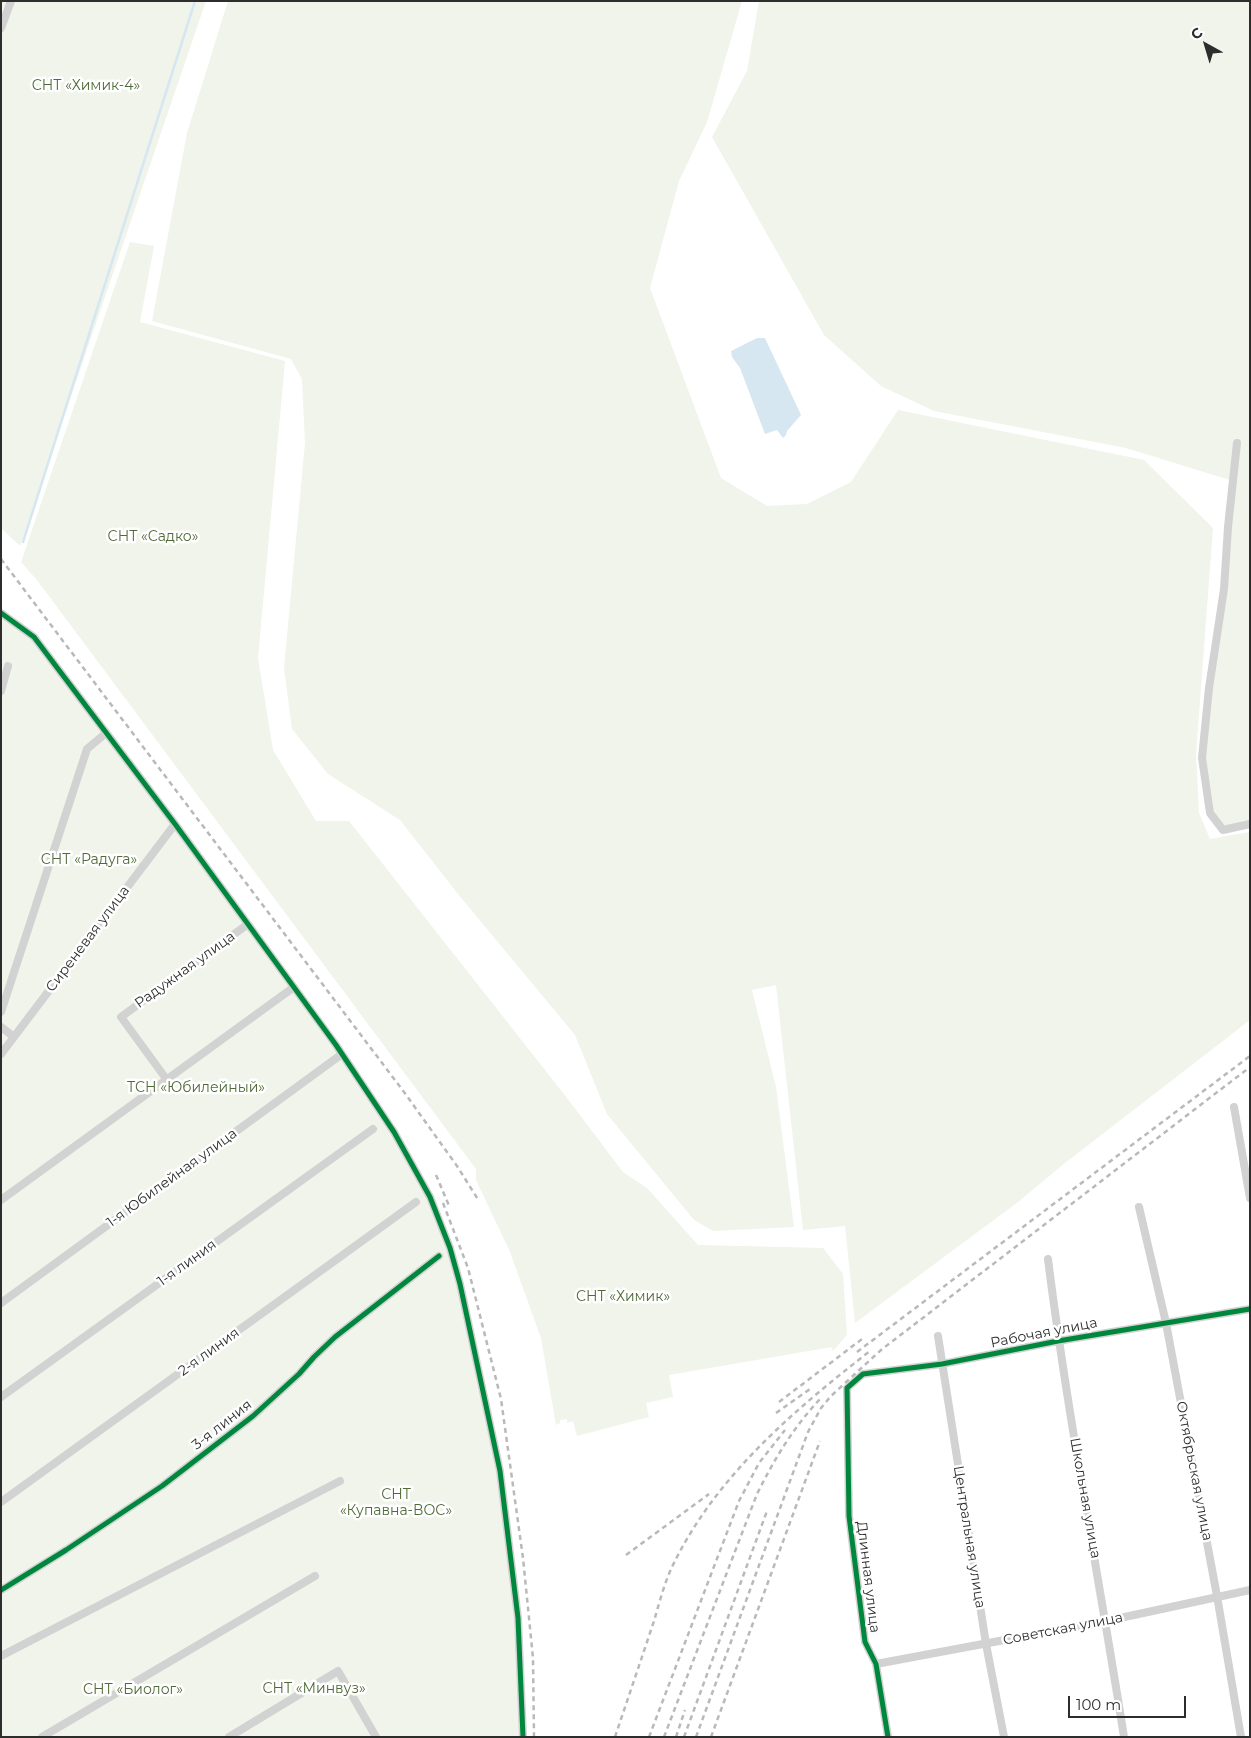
<!DOCTYPE html>
<html>
<head>
<meta charset="utf-8">
<style>
  body { margin:0 }
  #map { position:relative; width:1251px; height:1738px; overflow:hidden; background:#fff; font-family:Montserrat,sans-serif }
  canvas { display:block }
  .frame { position:absolute; inset:0; border:2px solid #2d2d2d; pointer-events:none }
  .north { position:absolute; left:1181px; top:20px; width:50px; height:50px; -webkit-text-stroke:4px #fff; paint-order:stroke; rotate:321deg; font-size:14px; font-weight:700; line-height:20px; text-align:center; color:#2d2d2d }
  .north::after { content:''; display:block; margin:auto; width:18px; height:22px; background:#2d2d2d; clip-path:polygon(50% 0,100% 100%,50% 72%,0 100%) }
  .scale { position:absolute; left:1068px; top:1696px; width:118px; height:22px; box-sizing:border-box; border:2px solid #2d2d2d; border-top:0; padding-left:6px; font-size:15px; line-height:18px; white-space:nowrap; color:#2d2d2d; -webkit-text-stroke:4px #fff; paint-order:stroke }
</style>
</head>
<body>
<div id="map">
<canvas width="1251" height="1738"></canvas>
<div class="frame"></div>
<div class="north">С</div>
<div class="scale">100 m</div>
</div>
<script>
const ctx = document.querySelector('canvas').getContext('2d');
ctx.lineJoin = 'round';
function fillPath(path, color) { ctx.fillStyle = color; ctx.fill(path, 'evenodd'); }
function strokePath(path, color, width, dash) { ctx.strokeStyle = color; ctx.lineWidth = width; ctx.lineCap = dash ? 'butt' : 'round'; ctx.setLineDash(dash || []); ctx.stroke(path); }
function write(font, color, halo, rows, align = 'center') {
  ctx.font = font + ' Montserrat,sans-serif'; ctx.lineWidth = 5; ctx.setLineDash([]); ctx.textBaseline = 'middle'; ctx.strokeStyle = halo; ctx.fillStyle = color; for (const [text, x, y, turn = 0] of rows) {
    ctx.save(); ctx.translate(x, y); ctx.rotate((+turn || 0) * Math.PI / 180); ctx.textAlign = isNaN(turn) ? turn : align; if (halo) ctx.strokeText(text, 0, 0); ctx.fillText(text, 0, 0); ctx.restore();
  }
}
fillPath(new Path2D(`
  M 1,1 L 206,1 L 20,546 L 1,528 Z
  M 228,1 L 742,1 L 707,122 L 679,181 L 650,288 L 721,478 L 767,506 L 807,504 L 851,482 L 898,410 L 1144,460 L 1213,528 L 1196,754 L 1199,813 L 1210,839 L 1250,832 L 1250,1020 L 1065,1163 L 1018,1202 L 855,1323 L 845,1226 L 803,1230 L 776,985 L 752,990 L 776,1087 L 794,1227 L 713,1231 L 694,1220 L 607,1114 L 575,1035 L 458,894 L 400,820 L 328,774 L 292,729 L 284,668 L 305,443 L 302,379 L 291,359 L 152,321 L 187,133 Z
  M 759,1 L 1250,1 L 1250,824 L 1223,830 L 1210,813 L 1202,758 L 1233,481 L 1126,448 L 934,411 L 881,386 L 824,335 L 712,137 L 747,71 Z
  M 130,242 L 154,246 L 140,322 L 285,361 L 258,658 L 273,750 L 316,821 L 349,821 L 567,1098 L 623,1172 L 647,1188 L 698,1245 L 823,1248 L 843,1274 L 847,1335 L 833,1351 L 832,1347 L 669,1375 L 673,1397 L 646,1403 L 649,1417 L 577,1436 L 573,1421 L 567,1423 L 567,1419 L 560,1420 L 560,1423 L 556,1425 L 541,1338 L 510,1252 L 476,1180 L 476,1169 L 37,580 L 21,562 Z
  M 1,613 L 34,637 L 336,1045 L 430,1197 L 450,1248 L 500,1471 L 518,1618 L 523,1737 L 1,1737 Z`), '#f0f4ea');
fillPath(new Path2D(`
  M 757,338 L 765,338 L 801,415 L 787,431 L 786,435 L 783,438 L 777,430 L 765,434 L 740,368 L 732,357 L 731,351 Z`), '#d6e7f2');
strokePath(new Path2D(`
  M 23,542 L 195,1`), '#d6e7f2', 2.5);
strokePath(new Path2D(`
  M 1,28 L 11,1
  M 1237,443 L 1228,527 L 1224,589 L 1209,688 L 1202,758 L 1210,813 L 1223,830 L 1250,824
  M 1,613 L 34,637 L 175,824 L 336,1045 L 394,1132 L 430,1197 L 450,1248 L 460,1284 L 500,1471 L 518,1618 L 523,1737
  M 1,691 L 8,666
  M 1,1012 L 87,749 L 106,733
  M 1,1027 L 14,1037
  M 1,1054 L 175,824
  M 167,1080 L 121,1017 L 248,924
  M 1234,1107 L 1250,1198
  M 1,1200 L 294,987
  M 1139,1207 L 1166,1323 L 1217,1596 L 1241,1737
  M 1048,1259 C 1068,1419 1099,1577 1124,1737
  M 1,1303 L 342,1054
  M 938,1336 L 986,1644 L 1004,1737
  M 1,1397 L 373,1129
  M 1,1502 L 416,1202
  M 1,1590 L 66,1550 L 162,1486 L 253,1416 L 299,1374 L 314,1357 L 335,1337 L 439,1256
  M 1,1656 L 340,1481
  M 876,1664 L 1106,1621 L 1250,1590
  M 42,1737 L 315,1576
  M 229,1737 L 338,1671 L 376,1737
  M 888,1737 L 876,1664 L 865,1642 L 849,1516 L 847,1388 L 863,1374 L 942,1364 L 1058,1341 L 1250,1309`), '#d2d2d2', 8);
strokePath(new Path2D(`
  M 1,559 L 404,1092 L 457,1166 L 479,1201
  M 436,1175 L 450,1208
  M 443,1203 L 468,1268 L 501,1399 L 523,1558 L 533,1658 L 534,1737
  M 857,1352 L 1250,1056
  M 779,1402 L 862,1339
  M 776,1413 L 810,1389
  M 626,1555 L 709,1494
  M 615,1737 C 628,1698 641,1660 654,1621 C 659,1604 664,1584 672,1567 C 715,1477 793,1411 870,1351
  M 649,1737 L 739,1501 L 759,1463 L 785,1430
  M 664,1737 L 757,1494 C 775,1458 794,1426 822,1397
  M 676,1737 L 685,1710
  M 684,1737 L 767,1511
  M 696,1737 L 808,1432 L 821,1408 L 831,1396 L 881,1350 L 1250,1067
  M 711,1737 L 820,1441`), '#b9b9b9', 2.5, [5, 4]);
strokePath(new Path2D(`
  M 1,613 L 34,637 L 175,824 L 336,1045 L 394,1132 L 430,1197 L 450,1248 L 460,1284 L 500,1471 L 518,1618 L 523,1737
  M 1,1590 L 66,1550 L 162,1486 L 253,1416 L 299,1374 L 314,1357 L 335,1337 L 439,1256
  M 888,1737 L 876,1664 L 865,1642 L 849,1516 L 847,1388 L 863,1374 L 942,1364 L 1058,1341 L 1250,1309`), '#00873e', 5);
write('14px', '#506a38', '#fff', [
  ["СНТ «Химик-4»",86,86],
  ["СНТ «Садко»",153,537],
  ["СНТ «Радуга»",89,860],
  ["ТСН «Юбилейный»",196,1088],
  ["СНТ «Химик»",623,1297],
  ["СНТ",396,1495],
  ["«Купавна-ВОС»",396,1511],
  ["СНТ «Минвуз»",314,1689],
  ["СНТ «Биолог»",133,1690]
]);
write('14px', '#2d2d2d', '#fff', [
  ["Сиреневая улица",88,939,-53],
  ["Радужная улица",185,970,-36],
  ["1-я Юбилейная улица",172,1178,-36],
  ["1-я линия",187,1263,-36],
  ["Рабочая улица",1044,1333,-11],
  ["2-я линия",209,1352,-36],
  ["3-я линия",222,1425,-38],
  ["Октябрьская улица",1194,1471,79],
  ["Школьная улица",1085,1498,80],
  ["Центральная улица",969,1537,81],
  ["Длинная улица",868,1577,83],
  ["Советская улица",1063,1629,-11]
]);
</script>
</body>
</html>
